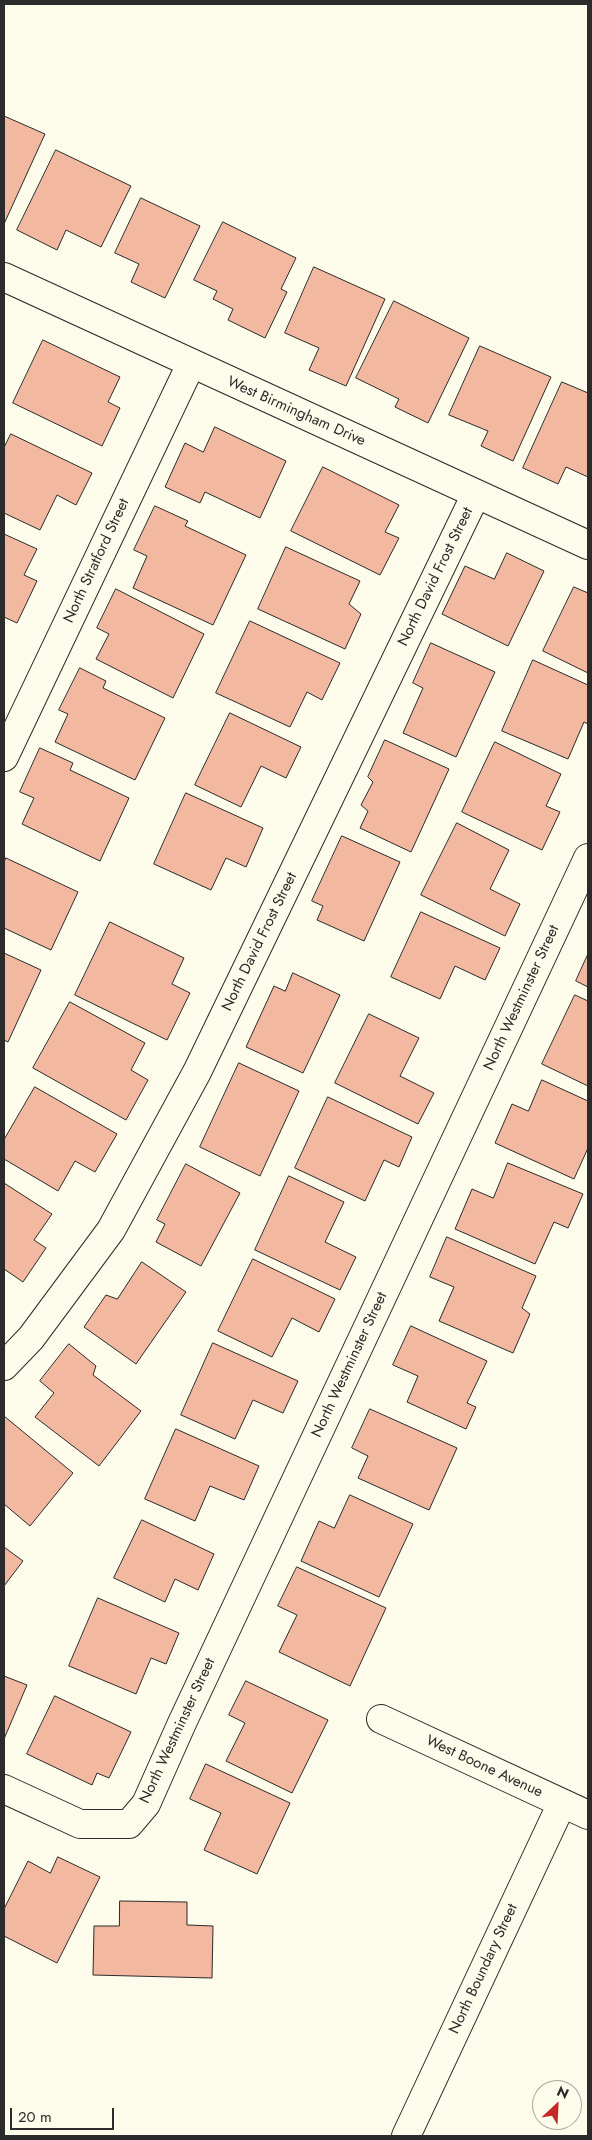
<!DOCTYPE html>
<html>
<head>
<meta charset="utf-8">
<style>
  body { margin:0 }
  #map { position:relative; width:592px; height:2140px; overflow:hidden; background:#fdfbea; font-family:Jost,sans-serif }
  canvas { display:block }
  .frame { position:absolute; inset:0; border:5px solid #2b2b2b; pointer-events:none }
  .north { position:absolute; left:532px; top:2080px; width:50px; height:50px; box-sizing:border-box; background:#fdfbea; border:1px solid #a9a89e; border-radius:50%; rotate:25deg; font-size:14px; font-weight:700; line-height:20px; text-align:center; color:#2b2b2b }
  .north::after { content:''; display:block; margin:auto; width:18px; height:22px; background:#c62828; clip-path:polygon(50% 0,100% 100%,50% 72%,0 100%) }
  .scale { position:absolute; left:10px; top:2108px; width:104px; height:22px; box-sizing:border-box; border:2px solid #2b2b2b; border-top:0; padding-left:6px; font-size:15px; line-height:18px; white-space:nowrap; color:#2b2b2b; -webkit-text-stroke:4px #fdfbea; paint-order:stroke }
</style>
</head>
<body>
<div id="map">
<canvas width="592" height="2140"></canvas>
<div class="frame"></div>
<div class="north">N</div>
<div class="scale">20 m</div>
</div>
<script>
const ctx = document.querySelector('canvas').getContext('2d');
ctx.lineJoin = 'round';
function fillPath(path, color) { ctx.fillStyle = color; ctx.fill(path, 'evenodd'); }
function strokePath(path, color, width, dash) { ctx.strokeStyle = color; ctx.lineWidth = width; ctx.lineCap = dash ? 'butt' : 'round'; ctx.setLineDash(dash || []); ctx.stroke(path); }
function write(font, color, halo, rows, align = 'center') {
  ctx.font = font + ' Jost,sans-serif'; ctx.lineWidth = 4; ctx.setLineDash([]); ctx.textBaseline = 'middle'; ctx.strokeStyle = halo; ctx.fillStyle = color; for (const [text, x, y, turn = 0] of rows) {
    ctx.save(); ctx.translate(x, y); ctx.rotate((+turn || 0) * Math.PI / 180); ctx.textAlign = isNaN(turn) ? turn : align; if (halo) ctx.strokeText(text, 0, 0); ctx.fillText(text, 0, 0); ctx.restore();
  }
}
const building = new Path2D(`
  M 4,116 L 45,134 L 4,224 Z
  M 56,150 L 131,186 L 101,247 L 66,230 L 57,250 L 17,230 Z
  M 141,198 L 200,226 L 165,298 L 131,282 L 139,264 L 115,253 Z
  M 223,222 L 296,258 L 281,289 L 287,292 L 265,338 L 228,320 L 233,309 L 213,299 L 217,291 L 194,280 Z
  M 314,267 L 385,299 L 346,386 L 309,370 L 319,348 L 285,333 Z
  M 394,301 L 469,338 L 428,423 L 395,407 L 399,399 L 356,378 Z
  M 43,340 L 120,377 L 108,402 L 120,408 L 102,446 L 13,403 Z
  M 480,346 L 551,377 L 513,461 L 481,446 L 488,431 L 449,415 Z
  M 562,382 L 588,393 L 588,477 L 566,467 L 558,484 L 523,468 Z
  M 215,427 L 286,461 L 260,518 L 205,492 L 200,503 L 165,487 L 185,443 L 203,452 Z
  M 11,434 L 92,473 L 76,505 L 57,495 L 40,530 L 4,513 L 4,448 Z
  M 323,467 L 399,505 L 385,532 L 399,538 L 380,575 L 291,531 Z
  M 155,506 L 188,521 L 185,526 L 246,555 L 213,625 L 133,588 L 147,556 L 134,550 Z
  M 4,534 L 37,549 L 24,575 L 37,581 L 17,623 L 4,617 Z
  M 286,547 L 360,581 L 349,604 L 361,614 L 345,649 L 258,609 Z
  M 507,553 L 544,571 L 508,646 L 442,614 L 465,566 L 494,579 Z
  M 574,587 L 588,593 L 588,673 L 543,651 Z
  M 116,589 L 204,634 L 173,698 L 96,659 L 109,634 L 97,628 Z
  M 250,621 L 340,663 L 322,700 L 307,692 L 290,727 L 216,693 Z
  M 431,643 L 495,672 L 456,757 L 403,733 L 423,688 L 413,683 Z
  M 533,660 L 588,685 L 588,724 L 584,722 L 568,759 L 502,731 Z
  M 80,668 L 106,681 L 103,688 L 165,718 L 135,780 L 55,742 L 68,714 L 59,710 Z
  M 230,713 L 301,747 L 286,778 L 261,766 L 241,807 L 195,785 Z
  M 385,740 L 449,769 L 411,852 L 360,828 L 368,811 L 361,805 L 373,782 L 368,777 Z
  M 495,742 L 561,774 L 546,806 L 560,812 L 542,850 L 462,812 Z
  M 40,748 L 73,763 L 70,770 L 129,798 L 100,861 L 22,824 L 34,798 L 20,792 Z
  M 186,793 L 263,828 L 246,867 L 226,858 L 211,890 L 154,864 Z
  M 457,823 L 509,850 L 490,889 L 520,904 L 505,936 L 421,895 Z
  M 342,836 L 400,862 L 364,941 L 317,920 L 323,906 L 312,901 Z
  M 6,858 L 78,892 L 51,950 L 4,928 L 4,863 Z
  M 421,912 L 500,948 L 485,980 L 455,966 L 440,999 L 391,977 Z
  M 110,922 L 184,958 L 172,984 L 190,993 L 167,1040 L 75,995 Z
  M 4,953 L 41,970 L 8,1042 L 4,1040 Z
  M 588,954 L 588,987 L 576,981 Z
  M 293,973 L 340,995 L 303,1073 L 246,1047 L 274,986 L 285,991 Z
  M 575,995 L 588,1001 L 588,1086 L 542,1064 Z
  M 70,1002 L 145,1043 L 131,1070 L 148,1080 L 126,1120 L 33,1068 Z
  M 369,1014 L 419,1038 L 400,1076 L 434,1093 L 418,1124 L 335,1083 Z
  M 239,1063 L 299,1091 L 260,1176 L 200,1147 Z
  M 542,1080 L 588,1101 L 588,1148 L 574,1179 L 495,1143 L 512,1104 L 528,1111 Z
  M 35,1087 L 117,1134 L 95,1172 L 75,1161 L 58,1191 L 4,1159 L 4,1140 Z
  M 328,1097 L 412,1137 L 399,1167 L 384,1160 L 365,1201 L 295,1168 Z
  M 508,1163 L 583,1194 L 568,1228 L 554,1222 L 535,1264 L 455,1229 L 472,1189 L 493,1198 Z
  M 186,1164 L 240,1193 L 201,1266 L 156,1242 L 165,1224 L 157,1220 Z
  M 289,1176 L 344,1202 L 325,1242 L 356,1257 L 340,1290 L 255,1250 Z
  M 4,1183 L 52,1214 L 34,1240 L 46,1248 L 23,1282 L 4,1269 Z
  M 447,1237 L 536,1276 L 522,1308 L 530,1314 L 513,1353 L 439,1321 L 454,1287 L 430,1277 Z
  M 253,1259 L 335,1299 L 319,1332 L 292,1318 L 272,1357 L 218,1331 Z
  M 142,1262 L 186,1292 L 136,1364 L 84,1327 L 106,1295 L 117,1299 Z
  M 411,1326 L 487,1361 L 467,1403 L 476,1407 L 466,1429 L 407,1402 L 418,1376 L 393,1365 Z
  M 213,1343 L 298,1381 L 283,1413 L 253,1400 L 235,1439 L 181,1415 Z
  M 69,1344 L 96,1366 L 93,1375 L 141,1411 L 99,1466 L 35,1417 L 54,1393 L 40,1381 Z
  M 370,1409 L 457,1448 L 429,1510 L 358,1478 L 368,1456 L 352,1448 Z
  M 4,1416 L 73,1473 L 30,1526 L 4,1504 Z
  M 176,1429 L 259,1466 L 244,1500 L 210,1486 L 195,1521 L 145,1499 Z
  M 350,1495 L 413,1524 L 379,1597 L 301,1561 L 319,1521 L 334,1528 Z
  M 142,1520 L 214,1554 L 198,1590 L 175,1579 L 165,1602 L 114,1578 Z
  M 4,1547 L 23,1561 L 4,1586 Z
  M 297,1567 L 386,1608 L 350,1686 L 279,1652 L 297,1615 L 278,1606 Z
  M 98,1598 L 179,1633 L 166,1664 L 151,1658 L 136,1694 L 69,1666 Z
  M 4,1676 L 27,1685 L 4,1739 Z
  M 246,1681 L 328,1720 L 292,1793 L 226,1761 L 245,1723 L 229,1715 Z
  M 55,1696 L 131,1732 L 109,1778 L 97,1773 L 92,1785 L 27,1754 Z
  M 206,1764 L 290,1803 L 257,1874 L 204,1850 L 221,1813 L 190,1799 Z
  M 58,1857 L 100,1877 L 57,1963 L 4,1936 L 4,1909 L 28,1861 L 50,1873 Z
  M 120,1901 L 187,1902 L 187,1925 L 213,1926 L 212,1978 L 93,1975 L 94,1926 L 119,1926 Z`);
fillPath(building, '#f2b8a0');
strokePath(building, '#2b2b2b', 1);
const minor = new Path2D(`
  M 4,277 L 588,545
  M 4,757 L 191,364
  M 4,1366 L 31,1338 L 111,1230 L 197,1072 L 476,494
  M 381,1719 L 588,1815
  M 4,1789 L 80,1824 L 129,1824 L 146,1804 L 182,1723 L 588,858
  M 406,2136 L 562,1803`);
strokePath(minor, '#2b2b2b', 30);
strokePath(minor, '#fdfbea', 28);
write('15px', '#2b2b2b', '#fdfbea', [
  ["West Birmingham Drive",296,412,24],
  ["North Stratford Street",97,561,-65],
  ["North David Frost Street",436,577,-64],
  ["North David Frost Street",260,942,-64],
  ["North Westminster Street",522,998,-65],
  ["North Westminster Street",350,1365,-65],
  ["North Westminster Street",178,1731,-65],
  ["West Boone Avenue",484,1767,25],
  ["North Boundary Street",484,1969,-65]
]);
</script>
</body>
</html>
